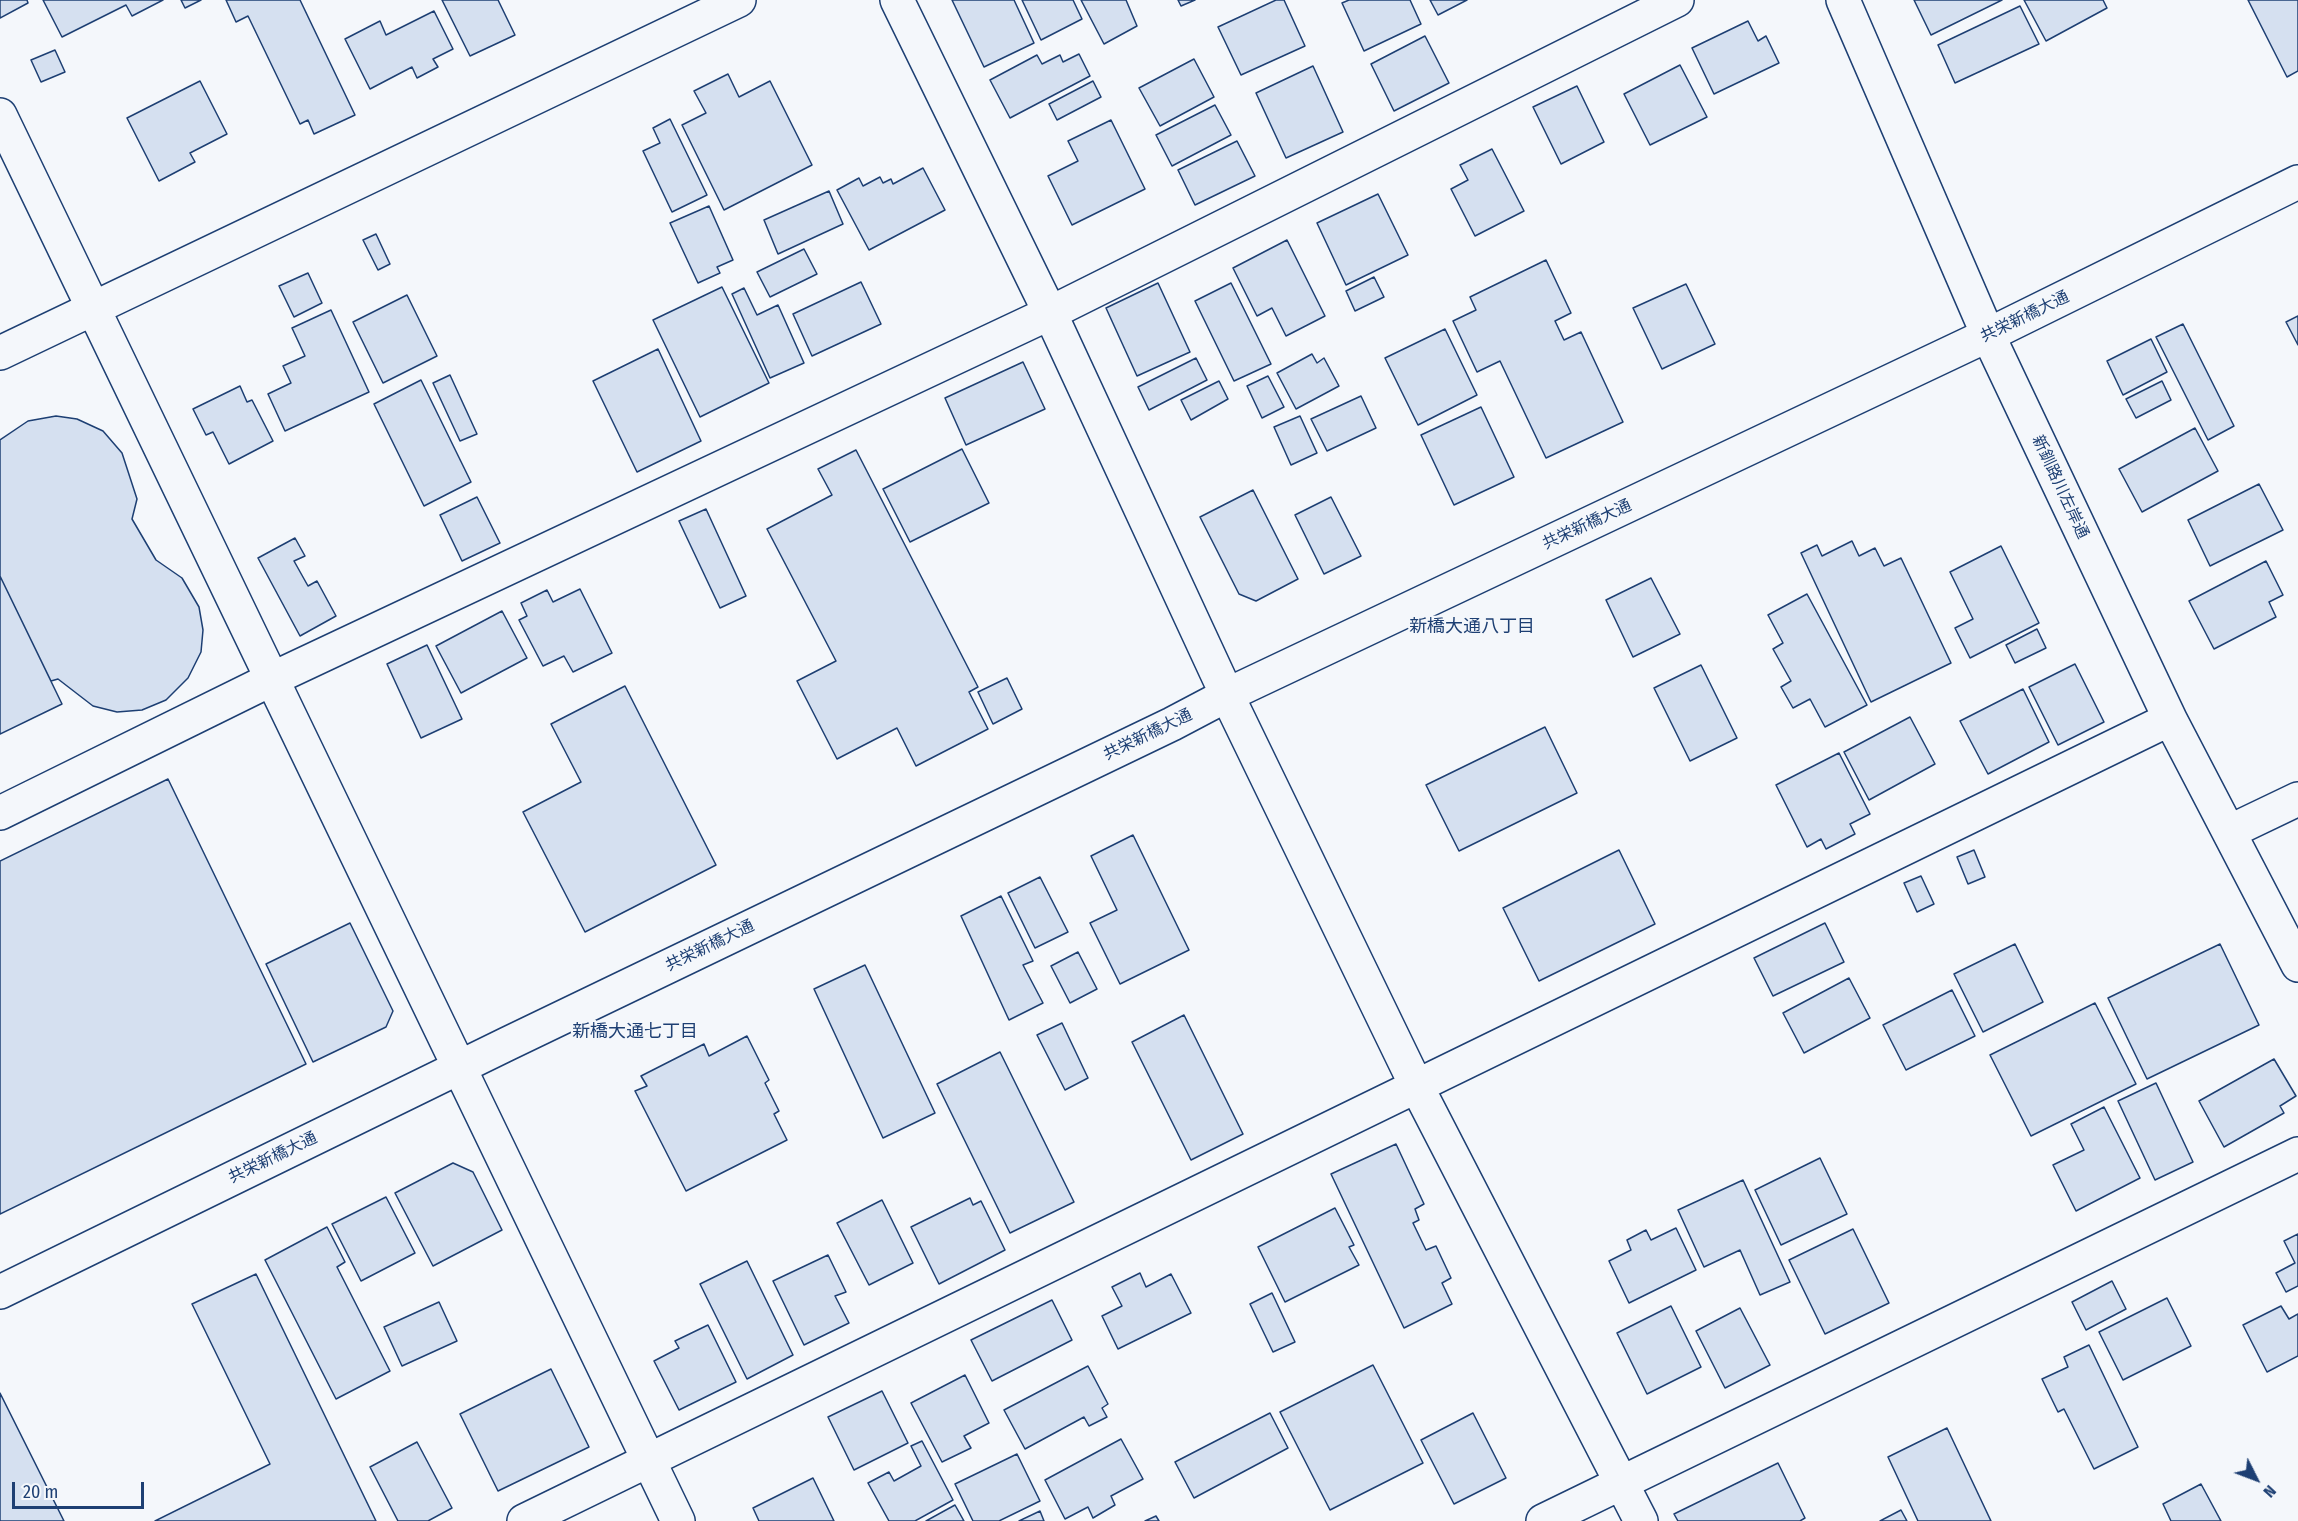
<!DOCTYPE html>
<html>
<head>
<meta charset="utf-8">
<style>
  body { margin:0 }
  #map { position:relative; width:2298px; height:1521px; overflow:hidden; background:#f4f7fb; font-family:"Fira Sans Condensed",sans-serif }
  canvas { display:block }
  .north { position:absolute; left:2226px; top:1449px; width:60px; height:60px; -webkit-text-stroke:4px #f4f7fb; paint-order:stroke; rotate:132deg; font-size:16px; font-weight:700; line-height:24px; text-align:center; color:#1d3f73 }
  .north::after { content:''; display:block; margin:auto; width:21px; height:27px; background:#1d3f73; clip-path:polygon(50% 0,100% 100%,50% 72%,0 100%) }
  .scale { position:absolute; left:12px; top:1482px; width:132px; height:27px; box-sizing:border-box; border:3px solid #1d3f73; border-top:0; padding-left:8px; font-size:18px; line-height:21px; white-space:nowrap; color:#1d3f73; -webkit-text-stroke:4px #f4f7fb; paint-order:stroke }
</style>
</head>
<body>
<div id="map">
<canvas width="2298" height="1521"></canvas>
<div class="north">N</div>
<div class="scale">20 m</div>
</div>
<script>
const ctx = document.querySelector('canvas').getContext('2d');
ctx.lineJoin = 'round';
function fillPath(path, color) { ctx.fillStyle = color; ctx.fill(path, 'evenodd'); }
function strokePath(path, color, width, dash) { ctx.strokeStyle = color; ctx.lineWidth = width; ctx.lineCap = dash ? 'butt' : 'round'; ctx.setLineDash(dash || []); ctx.stroke(path); }
function write(font, color, halo, rows, align = 'center') {
  ctx.font = font + ' "Fira Sans Condensed","Noto Sans JP",sans-serif'; ctx.lineWidth = 4.5; ctx.setLineDash([]); ctx.textBaseline = 'middle'; ctx.strokeStyle = halo; ctx.fillStyle = color; for (const [text, x, y, turn = 0] of rows) {
    ctx.save(); ctx.translate(x, y); ctx.rotate((+turn || 0) * Math.PI / 180); ctx.textAlign = isNaN(turn) ? turn : align; if (halo) ctx.strokeText(text, 0, 0); ctx.fillText(text, 0, 0); ctx.restore();
  }
}
const building = new Path2D(`
  M 0,0 L 27,0 L 28,3 L 0,18 Z
  M 43,0 L 163,0 L 132,16 L 126,5 L 62,37 Z
  M 181,0 L 201,0 L 185,8 Z
  M 226,0 L 300,0 L 355,115 L 314,134 L 308,120 L 300,124 L 248,16 L 236,22 Z
  M 442,0 L 498,0 L 515,35 L 470,56 Z
  M 952,0 L 1014,0 L 1034,43 L 984,67 Z
  M 1022,0 L 1073,0 L 1082,19 L 1041,40 Z
  M 1081,0 L 1126,0 L 1137,26 L 1104,44 Z
  M 1178,0 L 1195,0 L 1181,6 Z
  M 1276,0 L 1284,0 L 1305,46 L 1241,75 L 1218,27 Z
  M 1349,0 L 1410,0 L 1421,24 L 1364,51 L 1342,3 Z
  M 1430,0 L 1467,0 L 1438,15 Z
  M 1914,0 L 2002,0 L 1931,35 Z
  M 2024,0 L 2103,0 L 2107,8 L 2046,41 Z
  M 2248,0 L 2298,0 L 2298,71 L 2287,77 Z
  M 2020,6 L 2039,44 L 1955,83 L 1938,45 Z
  M 434,11 L 453,49 L 433,59 L 438,67 L 417,78 L 412,67 L 370,89 L 345,39 L 380,21 L 386,35 Z
  M 1748,21 L 1758,41 L 1766,36 L 1779,63 L 1714,94 L 1692,48 Z
  M 1425,36 L 1449,83 L 1394,111 L 1371,64 Z
  M 55,50 L 65,72 L 41,82 L 31,60 Z
  M 1079,54 L 1090,76 L 1010,118 L 990,80 L 1037,55 L 1042,64 L 1060,55 L 1063,62 Z
  M 1194,59 L 1214,97 L 1160,126 L 1139,88 Z
  M 1680,65 L 1707,117 L 1650,145 L 1624,94 Z
  M 1313,66 L 1343,132 L 1286,158 L 1256,93 Z
  M 728,74 L 739,97 L 770,81 L 812,165 L 724,210 L 682,125 L 706,113 L 694,91 Z
  M 200,81 L 227,134 L 190,153 L 195,162 L 159,181 L 127,118 Z
  M 1093,81 L 1101,97 L 1057,120 L 1049,104 Z
  M 1577,86 L 1604,142 L 1561,164 L 1533,107 Z
  M 1215,105 L 1231,135 L 1172,166 L 1156,135 Z
  M 670,119 L 707,195 L 672,212 L 643,151 L 660,143 L 653,128 Z
  M 1111,120 L 1145,189 L 1072,225 L 1048,176 L 1078,161 L 1068,141 Z
  M 1237,141 L 1255,176 L 1195,205 L 1178,170 Z
  M 1492,149 L 1524,211 L 1475,236 L 1451,189 L 1468,180 L 1460,165 Z
  M 923,168 L 945,210 L 869,250 L 837,190 L 859,178 L 863,186 L 880,177 L 883,183 L 891,179 L 893,184 Z
  M 829,191 L 843,224 L 778,254 L 764,220 Z
  M 1378,194 L 1408,255 L 1346,285 L 1317,223 Z
  M 709,206 L 733,260 L 717,267 L 720,273 L 698,283 L 670,223 Z
  M 376,234 L 390,264 L 378,270 L 363,240 Z
  M 1287,240 L 1325,316 L 1286,336 L 1272,308 L 1257,316 L 1233,268 Z
  M 804,249 L 817,274 L 770,297 L 757,272 Z
  M 1546,260 L 1571,313 L 1555,321 L 1564,340 L 1581,332 L 1623,422 L 1546,458 L 1500,361 L 1477,372 L 1453,321 L 1476,310 L 1470,297 Z
  M 308,273 L 322,303 L 294,317 L 279,286 Z
  M 1374,277 L 1384,297 L 1355,311 L 1346,291 Z
  M 861,282 L 881,324 L 812,356 L 793,314 Z
  M 1158,283 L 1190,352 L 1137,376 L 1106,308 Z
  M 1231,283 L 1271,364 L 1234,381 L 1195,301 Z
  M 1686,284 L 1715,344 L 1662,369 L 1633,308 Z
  M 722,287 L 769,383 L 700,417 L 653,320 Z
  M 744,288 L 757,315 L 778,305 L 804,363 L 770,378 L 732,294 Z
  M 407,295 L 437,356 L 383,383 L 353,322 Z
  M 331,310 L 369,392 L 285,431 L 268,394 L 291,383 L 283,366 L 305,356 L 292,328 Z
  M 2298,316 L 2298,345 L 2286,322 Z
  M 2183,324 L 2234,426 L 2208,440 L 2156,337 Z
  M 1445,329 L 1477,395 L 1418,425 L 1385,358 Z
  M 2151,339 L 2167,372 L 2123,395 L 2107,361 Z
  M 658,349 L 701,441 L 637,472 L 593,381 Z
  M 1312,354 L 1317,363 L 1324,358 L 1339,386 L 1296,409 L 1277,373 Z
  M 1196,358 L 1207,380 L 1149,410 L 1138,387 Z
  M 1023,362 L 1045,409 L 966,445 L 945,398 Z
  M 450,375 L 477,434 L 460,441 L 433,383 Z
  M 1268,376 L 1284,407 L 1262,418 L 1247,386 Z
  M 421,380 L 471,482 L 424,506 L 374,404 Z
  M 1219,381 L 1228,399 L 1191,420 L 1181,400 Z
  M 2162,381 L 2171,400 L 2136,418 L 2126,399 Z
  M 240,386 L 247,402 L 252,400 L 273,441 L 229,464 L 213,432 L 206,435 L 193,409 Z
  M 1361,396 L 1376,428 L 1327,451 L 1311,419 Z
  M 1481,407 L 1514,477 L 1454,505 L 1421,435 Z
  M 56,416 L 77,419 L 103,431 L 122,453 L 137,499 L 132,519 L 156,560 L 182,578 L 199,607 L 203,630 L 201,652 L 188,678 L 166,700 L 142,710 L 117,712 L 93,706 L 58,679 L 51,681 L 0,576 L 0,440 L 28,421 Z
  M 1300,416 L 1317,453 L 1291,465 L 1274,427 Z
  M 2195,428 L 2218,471 L 2142,512 L 2119,469 Z
  M 962,449 L 989,503 L 910,542 L 883,489 Z
  M 856,450 L 978,687 L 969,692 L 988,729 L 916,766 L 897,728 L 837,759 L 797,681 L 836,661 L 767,529 L 832,495 L 818,469 Z
  M 2259,484 L 2283,530 L 2210,566 L 2188,520 Z
  M 1253,490 L 1298,579 L 1256,601 L 1239,594 L 1200,517 Z
  M 477,497 L 500,543 L 462,561 L 440,515 Z
  M 1331,497 L 1361,556 L 1324,574 L 1295,515 Z
  M 706,509 L 746,596 L 720,608 L 679,521 Z
  M 295,538 L 305,556 L 294,561 L 308,586 L 317,581 L 336,616 L 300,636 L 258,558 Z
  M 1852,541 L 1859,556 L 1875,548 L 1884,566 L 1901,558 L 1951,663 L 1871,702 L 1801,553 L 1817,545 L 1822,556 Z
  M 2001,546 L 2039,623 L 1970,658 L 1955,628 L 1973,619 L 1950,572 Z
  M 2266,561 L 2283,595 L 2269,602 L 2276,617 L 2214,649 L 2189,601 Z
  M 0,576 L 62,704 L 0,734 Z
  M 1651,578 L 1680,634 L 1633,657 L 1606,600 Z
  M 580,589 L 612,653 L 573,672 L 564,656 L 543,666 L 519,620 L 527,616 L 521,603 L 547,590 L 553,602 Z
  M 1807,594 L 1867,705 L 1825,727 L 1810,699 L 1793,708 L 1781,687 L 1791,681 L 1773,649 L 1783,643 L 1768,615 Z
  M 502,611 L 527,658 L 461,693 L 436,646 Z
  M 2037,629 L 2046,648 L 2015,663 L 2006,645 Z
  M 427,645 L 462,719 L 421,738 L 387,664 Z
  M 2075,664 L 2104,722 L 2058,745 L 2029,687 Z
  M 1701,665 L 1737,738 L 1690,761 L 1654,688 Z
  M 1007,678 L 1022,709 L 993,724 L 978,692 Z
  M 625,686 L 716,865 L 585,932 L 523,812 L 581,782 L 551,724 Z
  M 2023,689 L 2049,742 L 1988,774 L 1960,721 Z
  M 1910,717 L 1935,764 L 1869,800 L 1844,752 Z
  M 1545,727 L 1577,793 L 1459,851 L 1426,785 Z
  M 1839,753 L 1870,814 L 1850,824 L 1855,834 L 1826,849 L 1821,839 L 1807,847 L 1776,785 Z
  M 168,779 L 306,1064 L 0,1214 L 0,861 Z
  M 1133,835 L 1189,950 L 1120,984 L 1090,923 L 1117,910 L 1091,856 Z
  M 1619,850 L 1655,924 L 1539,981 L 1503,908 Z
  M 1974,850 L 1985,877 L 1968,884 L 1957,857 Z
  M 1921,876 L 1934,904 L 1917,912 L 1904,883 Z
  M 1040,877 L 1068,932 L 1035,948 L 1008,893 Z
  M 1001,896 L 1033,961 L 1023,965 L 1043,1003 L 1009,1020 L 961,916 Z
  M 350,923 L 393,1011 L 386,1027 L 313,1062 L 266,964 Z
  M 1825,923 L 1844,962 L 1773,996 L 1754,958 Z
  M 2015,944 L 2043,1002 L 1983,1032 L 1954,974 Z
  M 2220,944 L 2259,1025 L 2147,1079 L 2108,998 Z
  M 1078,952 L 1097,989 L 1070,1003 L 1051,966 Z
  M 865,965 L 935,1113 L 883,1138 L 814,989 Z
  M 1849,978 L 1870,1018 L 1804,1053 L 1783,1013 Z
  M 1952,990 L 1975,1036 L 1906,1070 L 1883,1025 Z
  M 2095,1003 L 2136,1084 L 2031,1136 L 1990,1055 Z
  M 1184,1015 L 1243,1134 L 1191,1160 L 1132,1042 Z
  M 1062,1023 L 1088,1078 L 1065,1090 L 1037,1035 Z
  M 747,1036 L 769,1080 L 765,1083 L 779,1111 L 774,1114 L 787,1140 L 686,1191 L 635,1091 L 647,1086 L 641,1076 L 704,1044 L 709,1056 Z
  M 1000,1052 L 1074,1202 L 1010,1233 L 937,1084 Z
  M 2274,1059 L 2296,1096 L 2280,1106 L 2284,1113 L 2224,1147 L 2199,1101 Z
  M 2156,1083 L 2193,1162 L 2155,1180 L 2118,1101 Z
  M 2104,1107 L 2140,1178 L 2076,1211 L 2053,1165 L 2084,1150 L 2071,1124 Z
  M 1396,1144 L 1424,1204 L 1415,1209 L 1419,1220 L 1413,1223 L 1426,1250 L 1436,1246 L 1451,1278 L 1442,1283 L 1452,1304 L 1404,1328 L 1331,1174 Z
  M 1820,1158 L 1847,1214 L 1781,1245 L 1755,1190 Z
  M 453,1163 L 473,1172 L 502,1230 L 433,1266 L 395,1193 Z
  M 1743,1180 L 1790,1282 L 1760,1295 L 1740,1250 L 1704,1267 L 1678,1210 Z
  M 386,1197 L 415,1253 L 361,1281 L 332,1224 Z
  M 970,1198 L 973,1205 L 981,1201 L 1005,1250 L 939,1284 L 911,1227 Z
  M 882,1200 L 913,1263 L 869,1285 L 837,1223 Z
  M 1335,1208 L 1354,1245 L 1349,1247 L 1359,1265 L 1285,1302 L 1258,1247 Z
  M 327,1227 L 345,1262 L 337,1267 L 390,1371 L 336,1399 L 265,1260 Z
  M 1676,1228 L 1696,1270 L 1629,1303 L 1609,1261 L 1631,1250 L 1627,1240 L 1646,1230 L 1651,1240 Z
  M 1853,1229 L 1889,1303 L 1825,1334 L 1789,1260 Z
  M 2298,1234 L 2298,1286 L 2286,1292 L 2276,1273 L 2295,1263 L 2284,1241 Z
  M 828,1255 L 846,1292 L 835,1296 L 849,1323 L 804,1345 L 773,1281 Z
  M 747,1261 L 793,1355 L 747,1379 L 700,1284 Z
  M 1140,1273 L 1146,1287 L 1171,1274 L 1191,1313 L 1118,1349 L 1102,1316 L 1122,1306 L 1112,1287 Z
  M 256,1274 L 376,1521 L 155,1521 L 270,1464 L 192,1304 Z
  M 2112,1281 L 2126,1309 L 2086,1330 L 2072,1302 Z
  M 1272,1293 L 1295,1342 L 1273,1352 L 1250,1304 Z
  M 2167,1298 L 2191,1346 L 2123,1380 L 2099,1332 Z
  M 1052,1300 L 1072,1340 L 992,1381 L 971,1340 Z
  M 439,1302 L 457,1341 L 402,1366 L 384,1327 Z
  M 1671,1306 L 1701,1367 L 1647,1394 L 1617,1333 Z
  M 2281,1306 L 2289,1319 L 2298,1314 L 2298,1356 L 2267,1372 L 2243,1325 Z
  M 1740,1308 L 1770,1365 L 1725,1388 L 1696,1331 Z
  M 708,1325 L 736,1382 L 679,1410 L 654,1361 L 679,1348 L 675,1341 Z
  M 2089,1345 L 2138,1447 L 2094,1469 L 2064,1409 L 2058,1412 L 2042,1379 L 2068,1367 L 2064,1357 Z
  M 1373,1365 L 1423,1463 L 1330,1510 L 1280,1412 Z
  M 1088,1366 L 1108,1404 L 1102,1408 L 1107,1417 L 1089,1426 L 1084,1417 L 1025,1449 L 1004,1410 Z
  M 551,1369 L 589,1447 L 498,1491 L 460,1414 Z
  M 965,1375 L 989,1423 L 964,1436 L 971,1448 L 942,1462 L 911,1403 Z
  M 882,1391 L 908,1443 L 854,1470 L 828,1417 Z
  M 0,1393 L 64,1521 L 0,1521 Z
  M 1270,1413 L 1288,1448 L 1194,1498 L 1175,1462 Z
  M 1473,1413 L 1506,1478 L 1454,1504 L 1421,1440 Z
  M 1947,1428 L 1991,1521 L 1918,1521 L 1888,1457 Z
  M 1121,1439 L 1143,1479 L 1111,1496 L 1115,1505 L 1093,1518 L 1088,1507 L 1065,1519 L 1045,1480 Z
  M 922,1441 L 953,1500 L 915,1521 L 889,1521 L 868,1483 L 889,1472 L 894,1481 L 921,1466 L 911,1446 Z
  M 417,1442 L 452,1508 L 428,1521 L 398,1521 L 370,1467 Z
  M 1017,1454 L 1040,1501 L 999,1521 L 973,1521 L 955,1484 Z
  M 1778,1463 L 1805,1518 L 1800,1521 L 1678,1521 L 1674,1514 Z
  M 813,1478 L 834,1521 L 759,1521 L 753,1508 Z
  M 2201,1484 L 2221,1521 L 2171,1521 L 2163,1504 Z
  M 955,1505 L 964,1521 L 926,1521 Z
  M 1901,1510 L 1907,1521 L 1880,1521 Z
  M 1040,1511 L 1044,1521 L 1019,1521 Z
  M 1156,1516 L 1159,1521 L 1145,1521 Z`);
fillPath(building, '#d5e0f0');
strokePath(building, '#1d3f73', 1.5);
const minor = new Path2D(`
  M 897,0 L 1050,313 L 1227,695 L 1416,1085 L 1641,1521
  M 1843,0 L 1988,335 L 2170,719 L 2298,965
  M 0,115 L 678,1521
  M 0,353 L 739,0
  M 0,813 L 272,679 L 1050,313 L 1677,0
  M 2229,832 L 2298,799
  M 0,1292 L 507,1044 L 1172,724 L 1227,695 L 1988,335 L 2298,182
  M 524,1521 L 2170,719
  M 1543,1521 L 2298,1154`);
strokePath(minor, '#1d3f73', 36);
strokePath(minor, '#f4f7fb', 33);
write('16px', '#1d3f73', '#f4f7fb', [
  ["共栄新橋大通",2025,317,-26],
  ["新釧路川左岸通",2060,487,65],
  ["共栄新橋大通",1587,525,-25],
  ["共栄新橋大通",1148,735,-26],
  ["共栄新橋大通",710,946,-26],
  ["共栄新橋大通",273,1158,-26]
]);
write('18px', '#1d3f73', '#f4f7fb', [
  ["新橋大通八丁目",1472,627],
  ["新橋大通七丁目",635,1032]
]);
</script>
</body>
</html>
